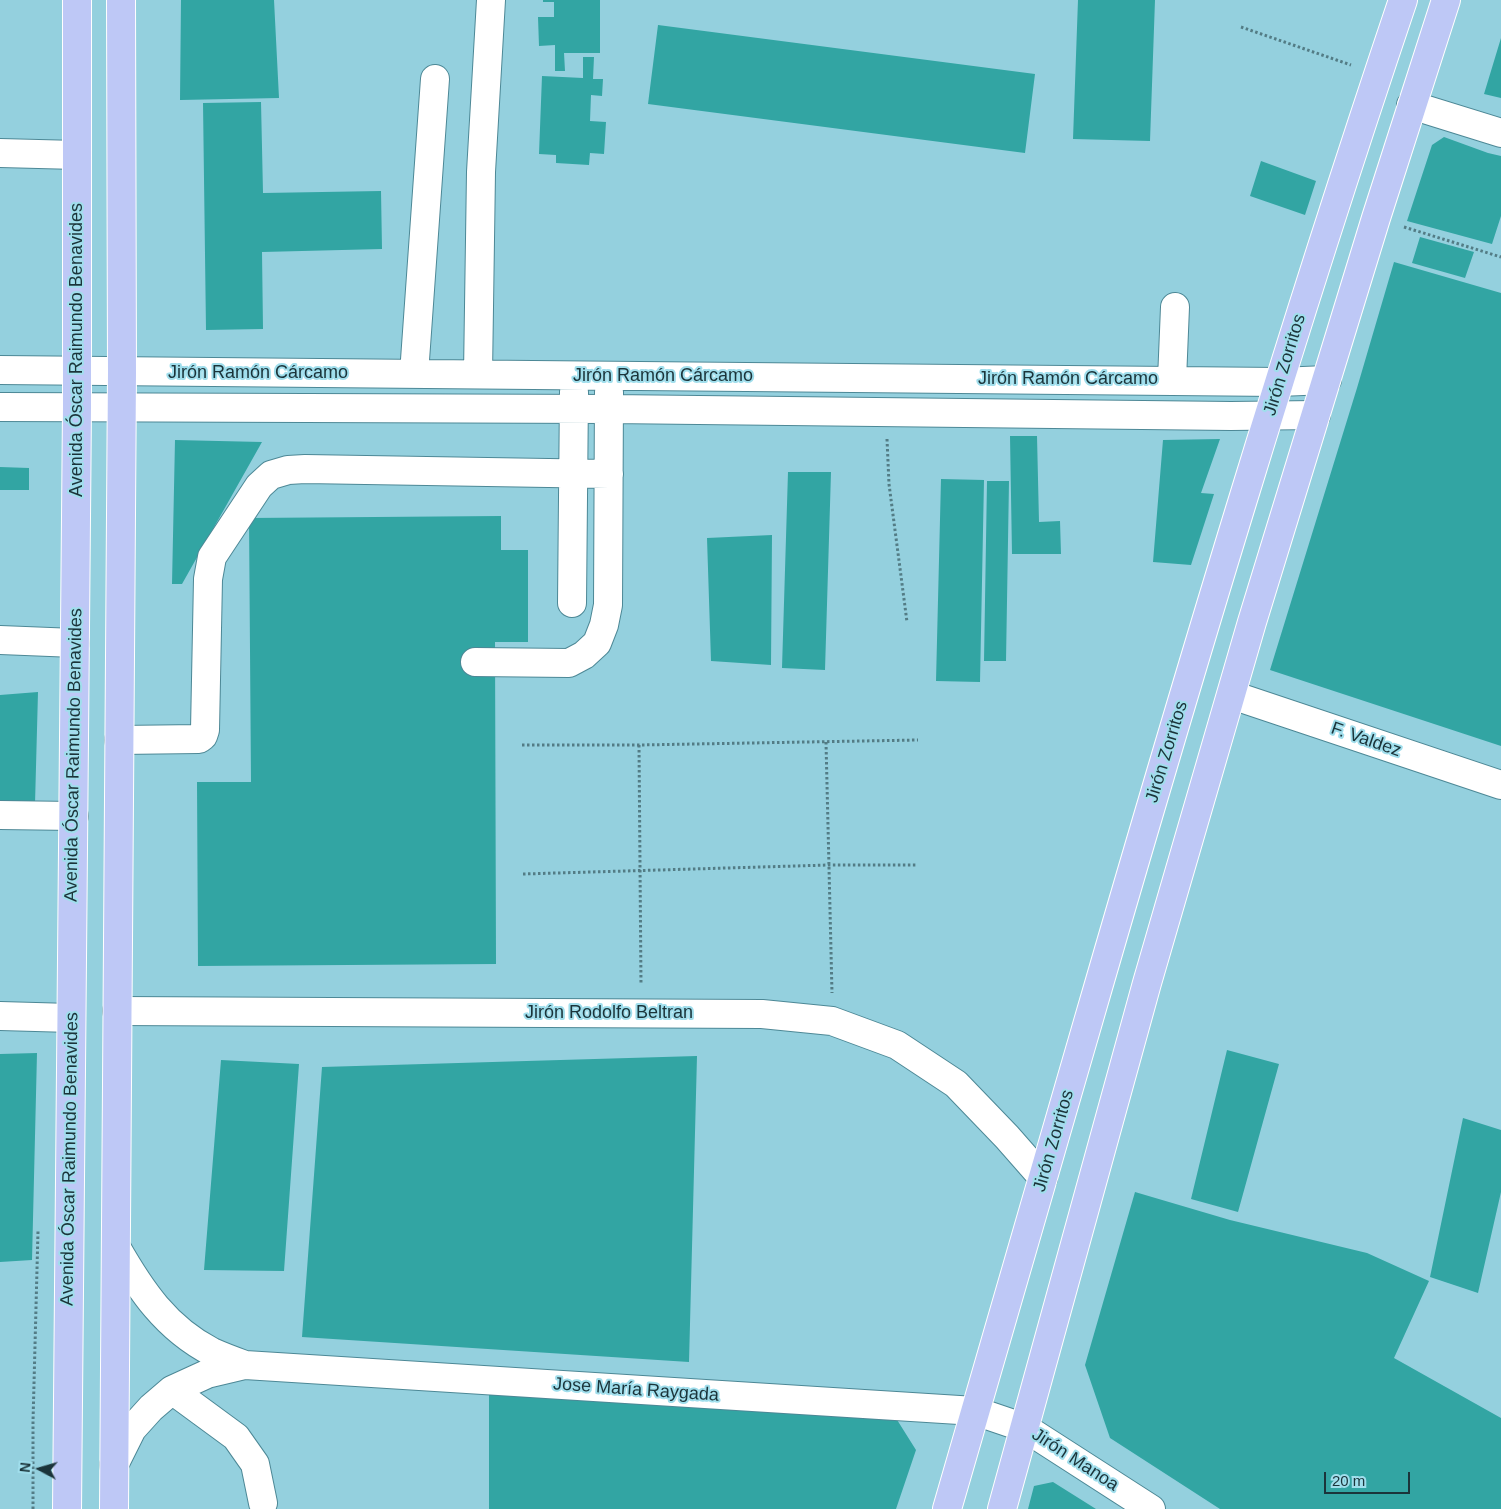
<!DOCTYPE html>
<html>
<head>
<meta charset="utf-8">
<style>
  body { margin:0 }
  #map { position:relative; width:1501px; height:1509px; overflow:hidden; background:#94d0de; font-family:Arial,sans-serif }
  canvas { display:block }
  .north { position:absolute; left:15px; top:1444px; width:50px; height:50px; -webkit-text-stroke:4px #a0deec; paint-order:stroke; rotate:276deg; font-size:14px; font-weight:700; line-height:20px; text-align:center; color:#1b343a }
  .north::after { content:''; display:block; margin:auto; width:18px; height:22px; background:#1b343a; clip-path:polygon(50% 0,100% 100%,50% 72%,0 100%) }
  .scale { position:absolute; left:1324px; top:1472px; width:86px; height:22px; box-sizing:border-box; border:2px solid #1b343a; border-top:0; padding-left:6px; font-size:15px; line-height:18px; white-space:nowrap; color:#1b343a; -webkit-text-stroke:4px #a0deec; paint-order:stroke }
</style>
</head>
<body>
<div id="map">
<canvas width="1501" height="1509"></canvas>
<div class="north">N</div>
<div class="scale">20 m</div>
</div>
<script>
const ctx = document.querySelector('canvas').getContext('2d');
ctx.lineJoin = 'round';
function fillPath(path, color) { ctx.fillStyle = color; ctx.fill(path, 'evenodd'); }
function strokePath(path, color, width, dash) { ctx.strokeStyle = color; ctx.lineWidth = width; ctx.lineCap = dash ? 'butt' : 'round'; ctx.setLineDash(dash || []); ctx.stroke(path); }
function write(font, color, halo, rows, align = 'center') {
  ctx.font = font + ' Arial,sans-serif'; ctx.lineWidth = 4; ctx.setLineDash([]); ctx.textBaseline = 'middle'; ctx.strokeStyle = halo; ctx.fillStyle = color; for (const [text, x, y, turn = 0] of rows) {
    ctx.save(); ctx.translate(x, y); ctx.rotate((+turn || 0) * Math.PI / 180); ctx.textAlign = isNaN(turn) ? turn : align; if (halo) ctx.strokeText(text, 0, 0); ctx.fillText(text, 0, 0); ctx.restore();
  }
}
fillPath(new Path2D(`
  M 181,0 L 274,0 L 279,98 L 180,100 Z
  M 543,0 L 600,0 L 600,53 L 564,53 L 565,71 L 555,71 L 555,45 L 539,46 L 538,17 L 554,17 L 554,2 L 543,2 Z
  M 1078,0 L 1155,0 L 1150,141 L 1073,139 Z
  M 658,25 L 1035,74 L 1025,153 L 648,104 Z
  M 1501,38 L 1501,98 L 1484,94 Z
  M 583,57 L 594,57 L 593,79 L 603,79 L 602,96 L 591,95 L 590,121 L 606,122 L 604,154 L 590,153 L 589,165 L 556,163 L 556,155 L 539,154 L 542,76 L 583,78 Z
  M 261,102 L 263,193 L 381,191 L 382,249 L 262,252 L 263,329 L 206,330 L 203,103 Z
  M 1444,137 L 1488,153 L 1501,156 L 1501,216 L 1492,244 L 1407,221 L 1432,145 Z
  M 1261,161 L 1316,181 L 1305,215 L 1250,196 Z
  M 1420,237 L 1474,252 L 1465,278 L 1412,263 Z
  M 1394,262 L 1501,293 L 1501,746 L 1270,670 L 1357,388 Z
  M 1010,436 L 1037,436 L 1039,522 L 1060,521 L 1061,554 L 1012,554 Z
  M 1220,439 L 1201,493 L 1214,494 L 1191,565 L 1153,562 L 1163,440 Z
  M 175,440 L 262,442 L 182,584 L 172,584 Z
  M 0,467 L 29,468 L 29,490 L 0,490 Z
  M 788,472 L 831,472 L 825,670 L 782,668 Z
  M 941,479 L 984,480 L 980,682 L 936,681 Z
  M 987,481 L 1009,481 L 1006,661 L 984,661 Z
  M 501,516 L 501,550 L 528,550 L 528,642 L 495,642 L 496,964 L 198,966 L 197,782 L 251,782 L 249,518 Z
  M 772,535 L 771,665 L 711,661 L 707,538 Z
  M 38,692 L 35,804 L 0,806 L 0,695 Z
  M 1227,1050 L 1279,1064 L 1238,1212 L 1191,1199 Z
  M 37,1053 L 32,1260 L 0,1262 L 0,1054 Z
  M 697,1056 L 689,1362 L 302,1337 L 322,1067 Z
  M 221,1060 L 299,1064 L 284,1271 L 204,1270 Z
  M 1463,1118 L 1501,1130 L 1501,1192 L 1478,1293 L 1430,1277 Z
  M 1135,1192 L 1230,1220 L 1367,1253 L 1429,1281 L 1394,1358 L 1501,1418 L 1501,1509 L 1220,1509 L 1110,1438 L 1085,1365 Z
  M 489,1391 L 894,1415 L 916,1450 L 896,1509 L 489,1509 Z
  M 1053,1482 L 1096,1509 L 1028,1509 L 1034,1486 Z`), '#32a5a3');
const minor = new Path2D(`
  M 1411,105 L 1501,133
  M 0,153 L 77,155
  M 0,370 L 1279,382 L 1327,380
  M 414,374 L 435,79
  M 478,374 L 481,172 L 491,0
  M 1172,380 L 1175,307
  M 0,407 L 610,409 L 1231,416 L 1316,415
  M 572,603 L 574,392
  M 0,640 L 75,643
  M 475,662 L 569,663 L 584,655 L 597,643 L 604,625 L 608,605 L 609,392
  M 1232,695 L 1501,785
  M 119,740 L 199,739 L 203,736 L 205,730 L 208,579 L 212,557 L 259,486 L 271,475 L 288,470 L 305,469 L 609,474
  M 0,815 L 74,816
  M 117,1011 L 762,1014 L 832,1021 L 897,1045 L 956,1084 L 1007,1137 L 1043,1178
  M 0,1016 L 71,1018
  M 116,1247 C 141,1291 166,1328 212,1352 C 223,1357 234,1361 245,1365
  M 172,1390 L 236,1437 L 255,1464 L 263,1503
  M 114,1465 L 132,1429 L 151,1408 L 172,1390 L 207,1374 L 245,1365 L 975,1411 L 1025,1428 L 1151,1509`);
const major = new Path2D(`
  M 67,1509 L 77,407 L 77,0
  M 114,1509 L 122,372 L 121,0
  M 947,1509 C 993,1346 1041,1184 1088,1022 C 1187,680 1289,338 1403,0
  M 1002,1509 L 1147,983 L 1252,622 L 1376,218 L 1446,0`);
strokePath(minor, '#4d8896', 30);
strokePath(major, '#fff', 30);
strokePath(new Path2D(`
  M 1241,27 L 1351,65
  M 1404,227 L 1501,257
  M 887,439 L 889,484 L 907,622
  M 826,742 L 832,993
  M 522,745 L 639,745 L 918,740
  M 639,745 L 641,985
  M 523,874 L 829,865 L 917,865
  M 33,1509 L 33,1422 L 38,1231`), '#537c85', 3, [2.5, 2.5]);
strokePath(minor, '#fff', 28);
strokePath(major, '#bec8f6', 28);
write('18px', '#1b343a', '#a0deec', [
  ["Avenida Óscar Raimundo Benavides",77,350,-90],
  ["Jirón Zorritos",1285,365,-73],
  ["Jirón Ramón Cárcamo",258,373],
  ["Jirón Ramón Cárcamo",663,376],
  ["Jirón Ramón Cárcamo",1068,379],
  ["F. Valdez",1366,740,19],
  ["Jirón Zorritos",1167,752,-73],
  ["Avenida Óscar Raimundo Benavides",74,755,-89],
  ["Jirón Rodolfo Beltran",609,1013],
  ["Jirón Zorritos",1054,1141,-74],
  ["Avenida Óscar Raimundo Benavides",70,1159,-89],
  ["Jose María Raygada",636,1390,4],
  ["Jirón Manoa",1075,1460,33]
]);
</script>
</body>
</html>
